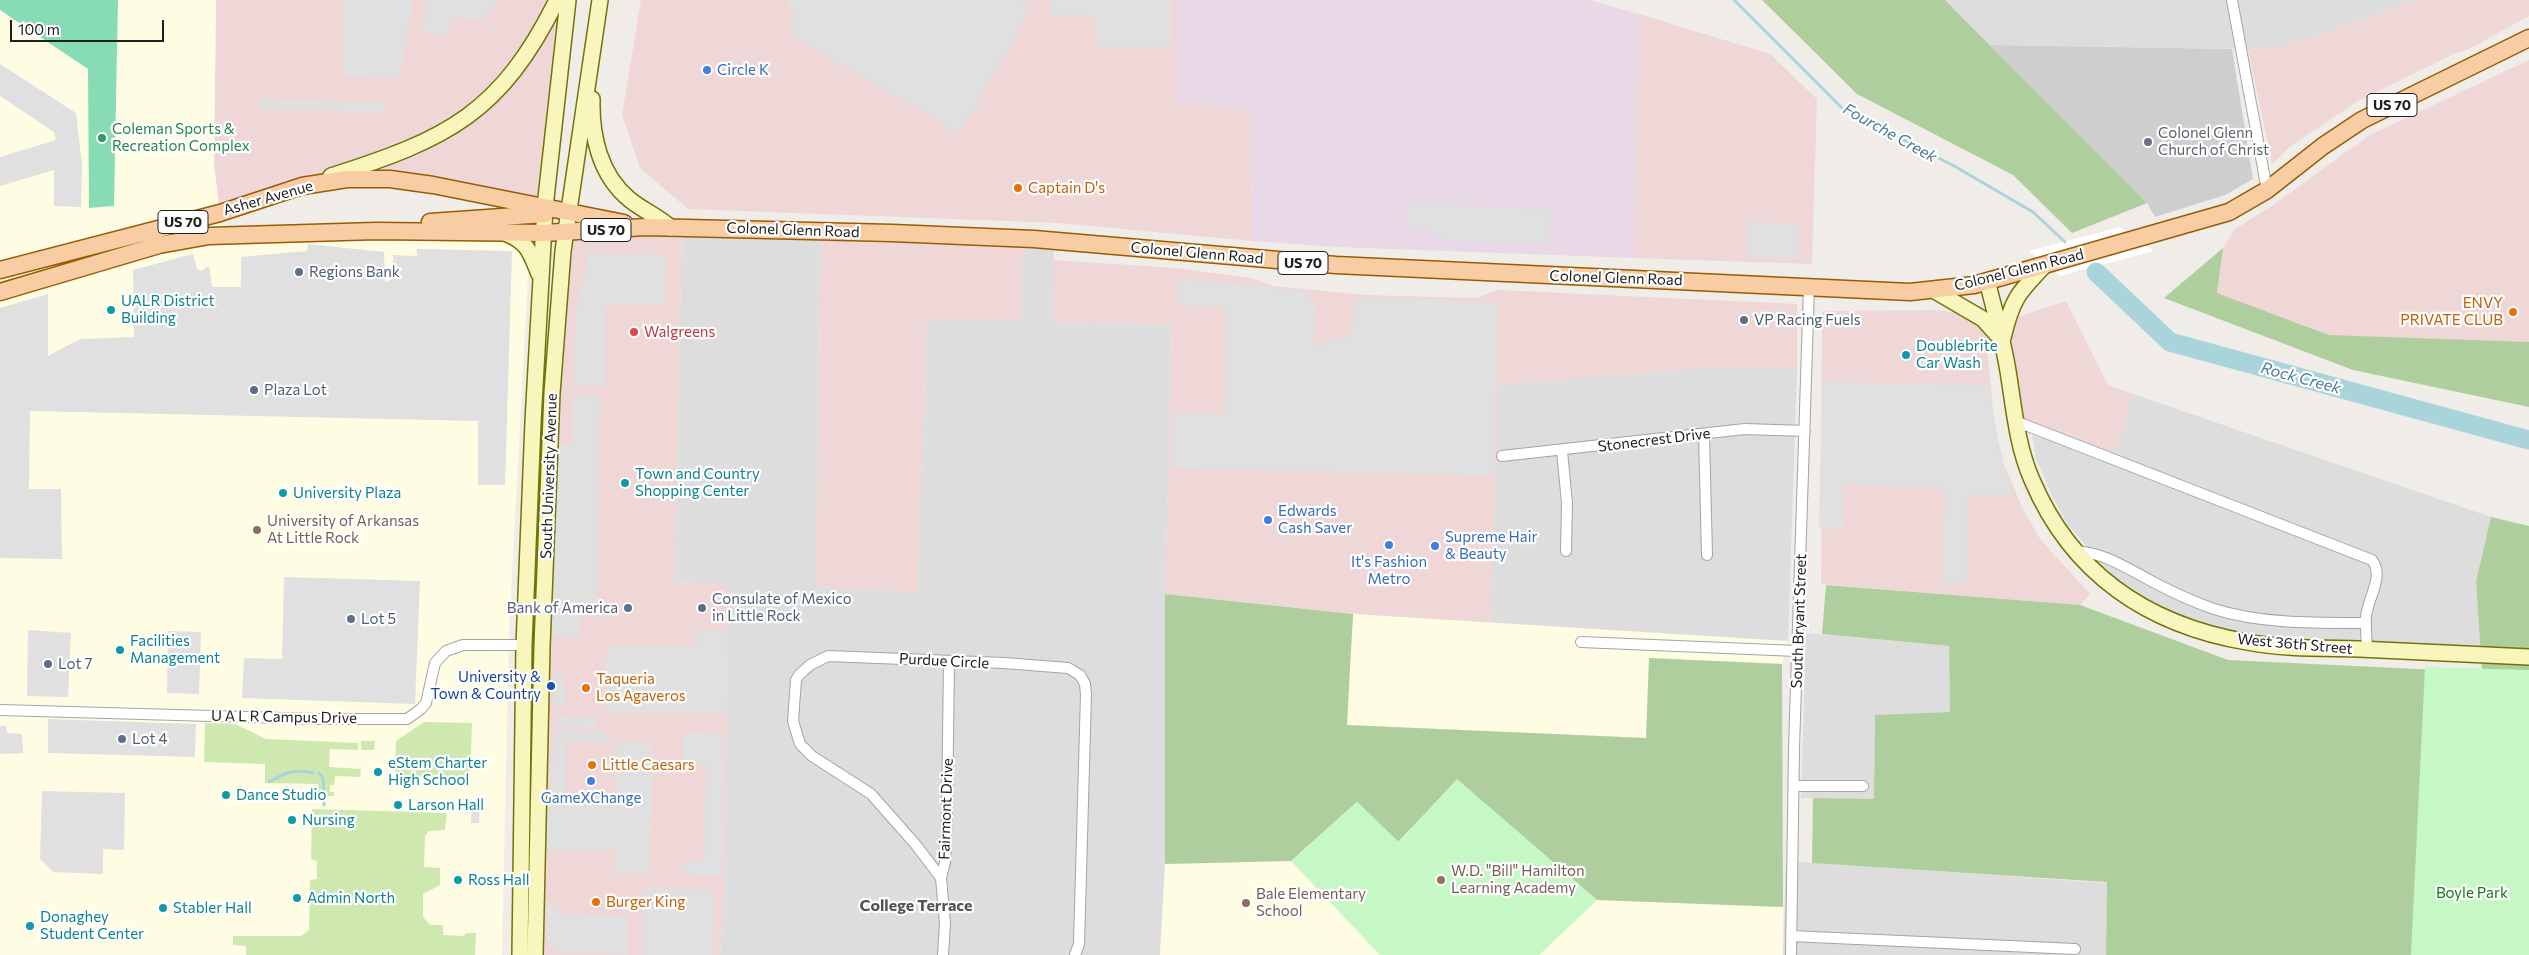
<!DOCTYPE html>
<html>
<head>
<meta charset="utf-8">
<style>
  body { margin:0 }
  #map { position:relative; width:2529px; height:955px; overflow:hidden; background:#f0ece7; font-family:Commissioner,sans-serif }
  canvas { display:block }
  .scale { position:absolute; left:10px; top:20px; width:154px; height:22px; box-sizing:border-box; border:2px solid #202020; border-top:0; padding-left:6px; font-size:15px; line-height:18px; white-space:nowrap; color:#202020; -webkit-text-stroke:4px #fff; paint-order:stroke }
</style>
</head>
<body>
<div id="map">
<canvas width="2529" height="955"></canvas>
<div class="scale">100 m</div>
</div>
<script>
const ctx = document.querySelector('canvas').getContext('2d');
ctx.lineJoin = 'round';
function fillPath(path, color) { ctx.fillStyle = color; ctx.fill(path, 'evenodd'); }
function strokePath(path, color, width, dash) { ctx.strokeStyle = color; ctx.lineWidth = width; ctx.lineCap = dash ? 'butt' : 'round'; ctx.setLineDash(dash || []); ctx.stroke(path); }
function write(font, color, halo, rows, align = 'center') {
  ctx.font = font + ' Commissioner,sans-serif'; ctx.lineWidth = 4.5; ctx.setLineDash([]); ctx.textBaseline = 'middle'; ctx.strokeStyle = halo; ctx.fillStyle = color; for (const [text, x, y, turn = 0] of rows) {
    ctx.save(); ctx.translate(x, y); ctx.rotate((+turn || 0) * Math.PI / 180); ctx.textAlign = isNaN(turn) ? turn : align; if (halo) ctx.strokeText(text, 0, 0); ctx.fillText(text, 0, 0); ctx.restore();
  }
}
fillPath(new Path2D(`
  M 1945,0 L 2420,0 L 2282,47 L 2248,49 L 1990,45 Z
  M 682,228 L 821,231 L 816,587 L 917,592 L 927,319 L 1021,321 L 1023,239 L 1054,241 L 1052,322 L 1172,325 L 1165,594 L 1165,864 L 1160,955 L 720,955 L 724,898 L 729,584 L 674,582 Z
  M 1705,368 L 1797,369 L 1788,641 L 1490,628 L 1498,385 Z
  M 2133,394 L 2491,517 L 2476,581 L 2481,648 L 2286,641 L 2221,630 L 2178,616 L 2119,583 L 2068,525 L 2052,496 L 2036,458 L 2032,435 L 2113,460 Z
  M 1806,633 L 1949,646 L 1950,712 L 1875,715 L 1874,799 L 1801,798 Z
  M 1786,861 L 2107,883 L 2106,955 L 1783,955 Z`), '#dedddd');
fillPath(new Path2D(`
  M 216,0 L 572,0 L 545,207 L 367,179 L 220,213 L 214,164 Z
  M 641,0 L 1177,0 L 1176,103 L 1251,111 L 1252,241 L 1059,223 L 688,209 L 640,168 L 622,115 Z
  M 2420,0 L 2529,0 L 2529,16 L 2467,50 L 2458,52 L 2358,101 L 2291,146 L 2272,164 L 2248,49 L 2282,47 Z
  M 1639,14 L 1770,54 L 1817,99 L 1812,264 L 1634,258 Z
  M 2529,60 L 2529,343 L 2333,336 L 2217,293 L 2223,248 L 2235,229 L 2270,207 L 2370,135 Z
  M 682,228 L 674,582 L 729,584 L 724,898 L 720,955 L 536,955 L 566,232 Z
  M 821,231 L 1023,239 L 1021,321 L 927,319 L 917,592 L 816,587 Z
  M 1053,260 L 1175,268 L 1252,278 L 1274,286 L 1365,295 L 1477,298 L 1498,290 L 1797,304 L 1797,369 L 1705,368 L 1499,385 L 1490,628 L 1165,594 L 1172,325 L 1052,322 Z
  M 2066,301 L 2108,385 L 2133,394 L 2113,460 L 2015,421 L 2008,320 Z
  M 1939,310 L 1966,316 L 1986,334 L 1994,423 L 2004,464 L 2022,507 L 2040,539 L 2090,594 L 2080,605 L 1821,584 L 1822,311 Z`), '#f0d7d7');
fillPath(new Path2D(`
  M 1177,0 L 1589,0 L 1639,14 L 1634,258 L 1337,247 L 1252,241 L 1251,111 L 1176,103 Z`), '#e9d9e7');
fillPath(new Path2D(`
  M 0,0 L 216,0 L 214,164 L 223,242 L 530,240 L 509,632 L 502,955 L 0,955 Z
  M 1353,614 L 1788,641 L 1782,664 L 1649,658 L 1646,738 L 1346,725 Z
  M 1457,779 L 1597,900 L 1783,907 L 1783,955 L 1160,955 L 1165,864 L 1291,861 L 1357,802 Z`), '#fefce2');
fillPath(new Path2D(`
  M 1990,45 L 2232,49 L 2253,179 L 2225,195 L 2155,217 L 2147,203 Z`), '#cecece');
fillPath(new Path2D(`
  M 424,722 L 472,723 L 470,778 L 395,776 L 396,741 Z
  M 205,723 L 235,724 L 266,739 L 358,743 L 358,750 L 330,749 L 329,767 L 361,769 L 360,777 L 335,776 L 334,785 L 330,785 L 330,792 L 334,792 L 334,796 L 318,796 L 318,784 L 265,783 L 265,764 L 204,762 Z
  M 361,741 L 375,741 L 374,750 L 361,750 Z
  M 312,809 L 447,813 L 445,830 L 429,831 L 425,836 L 424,867 L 440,868 L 440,885 L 423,894 L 423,917 L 430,925 L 443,925 L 443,935 L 464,936 L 466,933 L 476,933 L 475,955 L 246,955 L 246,946 L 233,945 L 233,936 L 301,936 L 309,930 L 310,880 L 317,879 L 317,861 L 311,859 Z`), '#cfe8af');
fillPath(new Path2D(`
  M 1762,0 L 1945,0 L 2147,203 L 2072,233 L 2013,175 L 1857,94 Z
  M 2223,248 L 2217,293 L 2329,335 L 2529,342 L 2529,407 L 2353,370 L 2164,298 Z
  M 2491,517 L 2529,526 L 2529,955 L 2106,955 L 2107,882 L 1812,863 L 1813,798 L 1874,799 L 1875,715 L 1950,712 L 1949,646 L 1822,634 L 1826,585 L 2080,605 L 2228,660 L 2482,672 L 2476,581 Z
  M 1165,594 L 1353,614 L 1347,725 L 1646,738 L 1649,658 L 1782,664 L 1783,907 L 1597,900 L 1457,780 L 1398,842 L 1357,802 L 1291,861 L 1165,864 Z`), '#afce9d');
fillPath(new Path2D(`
  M 2425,667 L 2529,670 L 2529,955 L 2411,955 Z
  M 1457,779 L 1597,900 L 1539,955 L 1380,955 L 1291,861 L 1357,802 L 1399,842 Z`), '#c6f8c6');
fillPath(new Path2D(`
  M 0,0 L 118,0 L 114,206 L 89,208 L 88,69 L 0,10 Z`), '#87dcb5');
fillPath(new Path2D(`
  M 344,0 L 413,0 L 400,77 L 343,76 Z
  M 427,0 L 499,0 L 498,4 L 482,21 L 451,17 L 448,36 L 422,32 Z
  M 789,0 L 1021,0 L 1032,7 L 960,133 L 793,37 L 794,33 L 788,28 L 795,13 L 786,8 Z
  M 1050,0 L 1171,0 L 1171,47 L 1096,47 L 1096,16 L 1050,15 Z
  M 0,64 L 76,113 L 82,165 L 81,207 L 54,206 L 54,170 L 0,186 L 0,157 L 56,140 L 54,132 L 0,96 Z
  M 260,99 L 384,102 L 384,113 L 260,110 Z
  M 1407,204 L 1551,209 L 1549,244 L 1442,240 L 1425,228 L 1406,228 Z
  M 1747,222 L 1800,224 L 1798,259 L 1746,256 Z
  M 308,244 L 384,252 L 385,282 L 393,279 L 393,255 L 417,256 L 417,249 L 512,251 L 505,485 L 478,485 L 478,421 L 30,411 L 29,489 L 61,489 L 62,559 L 0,558 L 0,308 L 48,294 L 48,356 L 80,339 L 134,337 L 133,270 L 193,254 L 197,269 L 201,271 L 209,266 L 212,287 L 241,287 L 241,257 L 307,251 Z
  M 590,253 L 666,255 L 665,305 L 605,305 L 605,386 L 574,386 L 576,311 Z
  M 1178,278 L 1305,291 L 1315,304 L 1314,348 L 1351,335 L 1354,301 L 1364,297 L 1498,303 L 1494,476 L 1171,468 L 1173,413 L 1224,414 L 1226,307 L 1177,305 Z
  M 1822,382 L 1989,385 L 1999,448 L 2010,487 L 2010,496 L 1968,495 L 1967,584 L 1942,583 L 1945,488 L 1842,485 L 1843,530 L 1819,528 Z
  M 573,394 L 600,395 L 597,607 L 580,607 L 579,638 L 551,636 L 558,444 L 572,443 Z
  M 284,577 L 420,581 L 415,704 L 242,698 L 244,658 L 282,659 Z
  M 28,630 L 71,633 L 68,697 L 27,696 Z
  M 697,630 L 728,630 L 727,714 L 606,712 L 607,645 L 697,645 Z
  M 168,631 L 201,632 L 199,694 L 167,693 Z
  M 553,674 L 564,674 L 565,705 L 554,705 Z
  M 555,716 L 596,718 L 596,729 L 555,726 Z
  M 48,719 L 196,724 L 195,757 L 48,753 Z
  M 0,726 L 6,726 L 7,733 L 22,734 L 23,753 L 0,754 Z
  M 553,731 L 605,732 L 605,742 L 565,742 L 564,799 L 551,798 Z
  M 684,732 L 724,733 L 721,876 L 682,875 L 683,862 L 704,862 L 706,765 L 683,764 Z
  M 617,741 L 652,742 L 650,872 L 615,872 L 615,851 L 544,850 L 545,804 L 615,805 Z
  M 42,791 L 125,793 L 124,850 L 103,849 L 103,874 L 53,872 L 40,859 Z
  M 472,801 L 480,801 L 479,823 L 471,823 Z
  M 643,888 L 715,890 L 713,955 L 642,955 Z
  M 547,902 L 567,915 L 628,917 L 627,955 L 560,952 L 547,944 Z`), '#e0e0e0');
fillPath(new Path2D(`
  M 2120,227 L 2154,251 L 2060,276 L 2029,251 Z`), '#fff');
strokePath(new Path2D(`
  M 1734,0 L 1842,108 L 1956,167 L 2033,212 L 2065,242
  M 319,773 L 323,778 L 324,793
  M 269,782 C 286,772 295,769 313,773
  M 324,796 L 324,805`), '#a9d4dc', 3);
strokePath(new Path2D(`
  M 2096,272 L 2170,342 L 2529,440`), '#a9d4dc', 19);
const street = new Path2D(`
  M 2232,0 L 2267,190
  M 2015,421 L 2372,560 C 2385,577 2367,599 2366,617 C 2365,628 2367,639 2367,650
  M 1704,435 L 1707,555
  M 1562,451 L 1567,503 L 1566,551
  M 1502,456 L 1745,429 L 1805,431
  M 2075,551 C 2104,552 2130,570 2155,583 C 2174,593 2194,602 2214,609 C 2261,624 2316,623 2365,623
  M 1581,642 L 1797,651
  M 0,710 L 318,719 L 407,719 L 421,709 L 426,703 L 435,663 L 446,651 L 463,645 L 524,645
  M 1794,786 L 1863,786
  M 941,878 L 916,845 L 871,794 L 812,756 L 800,744 L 793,721 L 796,680 L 799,675 L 810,665 L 828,656 L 1004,663 L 1068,668 L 1080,675 L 1085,684 L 1086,694 L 1079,944 L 1075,955
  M 1791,936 L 2075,949
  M 943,955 L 945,923 L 941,878 L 945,862 L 947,813 L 949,662
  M 1791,955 L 1794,748 L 1809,287`);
const secondary = new Path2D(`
  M 592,99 C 591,136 600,175 629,199 C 642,210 658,216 671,228
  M 331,176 C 448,139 501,113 557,0
  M 505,233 C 528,242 530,252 539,274
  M 1987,281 C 1995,311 2003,341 2008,371 C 2014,408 2017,446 2032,480 C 2072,574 2148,625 2247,642 C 2284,649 2322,648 2359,649 C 2416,652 2472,654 2529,657
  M 1935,291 L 1983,319 L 2000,338
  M 2003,338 C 2012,299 2018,293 2045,265
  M 520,955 L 524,645 L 533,422 L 545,207 L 568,0
  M 535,955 L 542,646 L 552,393 L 563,251 L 600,0`);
const primary = new Path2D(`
  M 430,222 L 545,214
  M 0,270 L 220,213 L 302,186 L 347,179 L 390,179 L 433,185 L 624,223
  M 0,292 L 159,245 L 209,236 L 376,231 L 544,233 L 646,227 L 892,233 L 1034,239 L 1336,265 L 1910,292 L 1974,285 L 2229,212 L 2267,190 L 2323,146 L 2362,120 L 2529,38`);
strokePath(street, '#a4a4a4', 12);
strokePath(secondary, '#717509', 18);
strokePath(primary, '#975c05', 19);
strokePath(street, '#fff', 10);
strokePath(secondary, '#f8f6bd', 15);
strokePath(primary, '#f9cda3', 16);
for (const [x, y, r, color] of [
  [707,70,5,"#3f7fe0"],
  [102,138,5,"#2e9e5b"],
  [2148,142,5,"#6b7280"],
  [1018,188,5,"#e8710a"],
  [299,272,5,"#5c6f8a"],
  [111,310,5,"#0f9aa8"],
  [2513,312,5,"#e8710a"],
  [1744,320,5,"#5c6f8a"],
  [634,332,5,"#e0444e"],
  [1906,355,5,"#0f9aa8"],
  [254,390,5,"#5c6f8a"],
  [625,483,5,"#0f9aa8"],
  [283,493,5,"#0f9aa8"],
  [1268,520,5,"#3f7fe0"],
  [257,530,5,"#8d6e63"],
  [1389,545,5,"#3f7fe0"],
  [1435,546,5,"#3f7fe0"],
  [628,608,5,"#5c6f8a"],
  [702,608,5,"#5c6f8a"],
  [351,619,5,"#5c6f8a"],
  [120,650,5,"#0f9aa8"],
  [48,664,5,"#5c6f8a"],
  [551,686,5,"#1a4fb4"],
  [586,688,5,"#e8710a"],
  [122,739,5,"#5c6f8a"],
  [592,765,5,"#e8710a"],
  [378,772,5,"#0f9aa8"],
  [591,781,5,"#3f7fe0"],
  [226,795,5,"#0f9aa8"],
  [398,805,5,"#0f9aa8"],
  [292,820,5,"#0f9aa8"],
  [458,880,5,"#0f9aa8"],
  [1441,880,5,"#8d6e63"],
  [297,898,5,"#0f9aa8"],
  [596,902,5,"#e8710a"],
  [1246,903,5,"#8d6e63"],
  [163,908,5,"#0f9aa8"],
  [30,926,5,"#0f9aa8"]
]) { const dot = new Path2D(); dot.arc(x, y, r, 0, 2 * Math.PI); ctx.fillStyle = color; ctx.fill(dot); strokePath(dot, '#fff', 2); }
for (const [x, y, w] of [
  [2392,105,50],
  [183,222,50],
  [606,230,50],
  [1303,263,50]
]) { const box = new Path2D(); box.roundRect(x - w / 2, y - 11.5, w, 23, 4); ctx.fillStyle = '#fff'; ctx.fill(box); strokePath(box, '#202020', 1); }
write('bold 14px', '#202020', null, [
  ["US 70",2392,105],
  ["US 70",183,222],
  ["US 70",606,230],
  ["US 70",1303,263]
]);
write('15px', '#366cbe', '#fff', [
  ["Circle K",717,70],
  ["Edwards",1278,511],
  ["Cash Saver",1278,528],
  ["Supreme Hair",1445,537],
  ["& Beauty",1445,554],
  ["It's Fashion",1389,562,"center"],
  ["Metro",1389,579,"center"],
  ["GameXChange",591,798,"center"]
], 'left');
write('15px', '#27864d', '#fff', [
  ["Coleman Sports &",112,129],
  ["Recreation Complex",112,146]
], 'left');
write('15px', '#5b616d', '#fff', [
  ["Colonel Glenn",2158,133],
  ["Church of Christ",2158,150]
], 'left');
write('15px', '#c56008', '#fff', [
  ["Captain D's",1028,188],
  ["ENVY",2503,303,"right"],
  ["PRIVATE CLUB",2503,320,"right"],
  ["Taqueria",596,679],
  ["Los Agaveros",596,696],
  ["Little Caesars",602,765],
  ["Burger King",606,902]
], 'left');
write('15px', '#202020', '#fff', [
  ["Asher Avenue",268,198,-16],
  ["Colonel Glenn Road",793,230,2],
  ["Colonel Glenn Road",1197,253,5],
  ["Colonel Glenn Road",2019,270,-14],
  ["Colonel Glenn Road",1616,278,2],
  ["Stonecrest Drive",1654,440,-7],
  ["South University Avenue",549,476,-88],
  ["South Bryant Street",1799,621,-88],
  ["West 36th Street",2295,644,5],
  ["Purdue Circle",944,661,3],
  ["U A L R Campus Drive",284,717,1],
  ["Fairmont Drive",946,809,-88]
]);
write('15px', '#4e5e75', '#fff', [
  ["Regions Bank",309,272],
  ["VP Racing Fuels",1754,320],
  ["Plaza Lot",264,390],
  ["Consulate of Mexico",712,599],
  ["in Little Rock",712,616],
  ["Bank of America",618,608,"right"],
  ["Lot 5",361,619],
  ["Lot 7",58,664],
  ["Lot 4",132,739]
], 'left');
write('15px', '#0d838f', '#fff', [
  ["UALR District",121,301],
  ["Building",121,318],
  ["Doublebrite",1916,346],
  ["Car Wash",1916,363],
  ["Town and Country",635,474],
  ["Shopping Center",635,491],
  ["University Plaza",293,493],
  ["Facilities",130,641],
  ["Management",130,658],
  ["eStem Charter",388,763],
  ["High School",388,780],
  ["Dance Studio",236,795],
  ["Larson Hall",408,805],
  ["Nursing",302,820],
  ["Ross Hall",468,880],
  ["Admin North",307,898],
  ["Stabler Hall",173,908],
  ["Donaghey",40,917],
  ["Student Center",40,934]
], 'left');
write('15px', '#be3a42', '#fff', [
  ["Walgreens",644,332]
], 'left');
write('15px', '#785e54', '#fff', [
  ["University of Arkansas",267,521],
  ["At Little Rock",267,538],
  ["W.D. \"Bill\" Hamilton",1451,871],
  ["Learning Academy",1451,888],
  ["Bale Elementary",1256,894],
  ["School",1256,911]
], 'left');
write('15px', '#164399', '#fff', [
  ["University &",541,677],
  ["Town & Country",541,694]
], 'right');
write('15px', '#0f7c11', '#fff', [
  ["Boyle Park",2472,893]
]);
write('italic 16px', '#49799d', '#fff', [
  ["Fourche Creek",1890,133,29],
  ["Rock Creek",2301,378,15]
]);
write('bold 16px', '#535353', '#fff', [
  ["College Terrace",916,906]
]);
</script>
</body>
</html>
